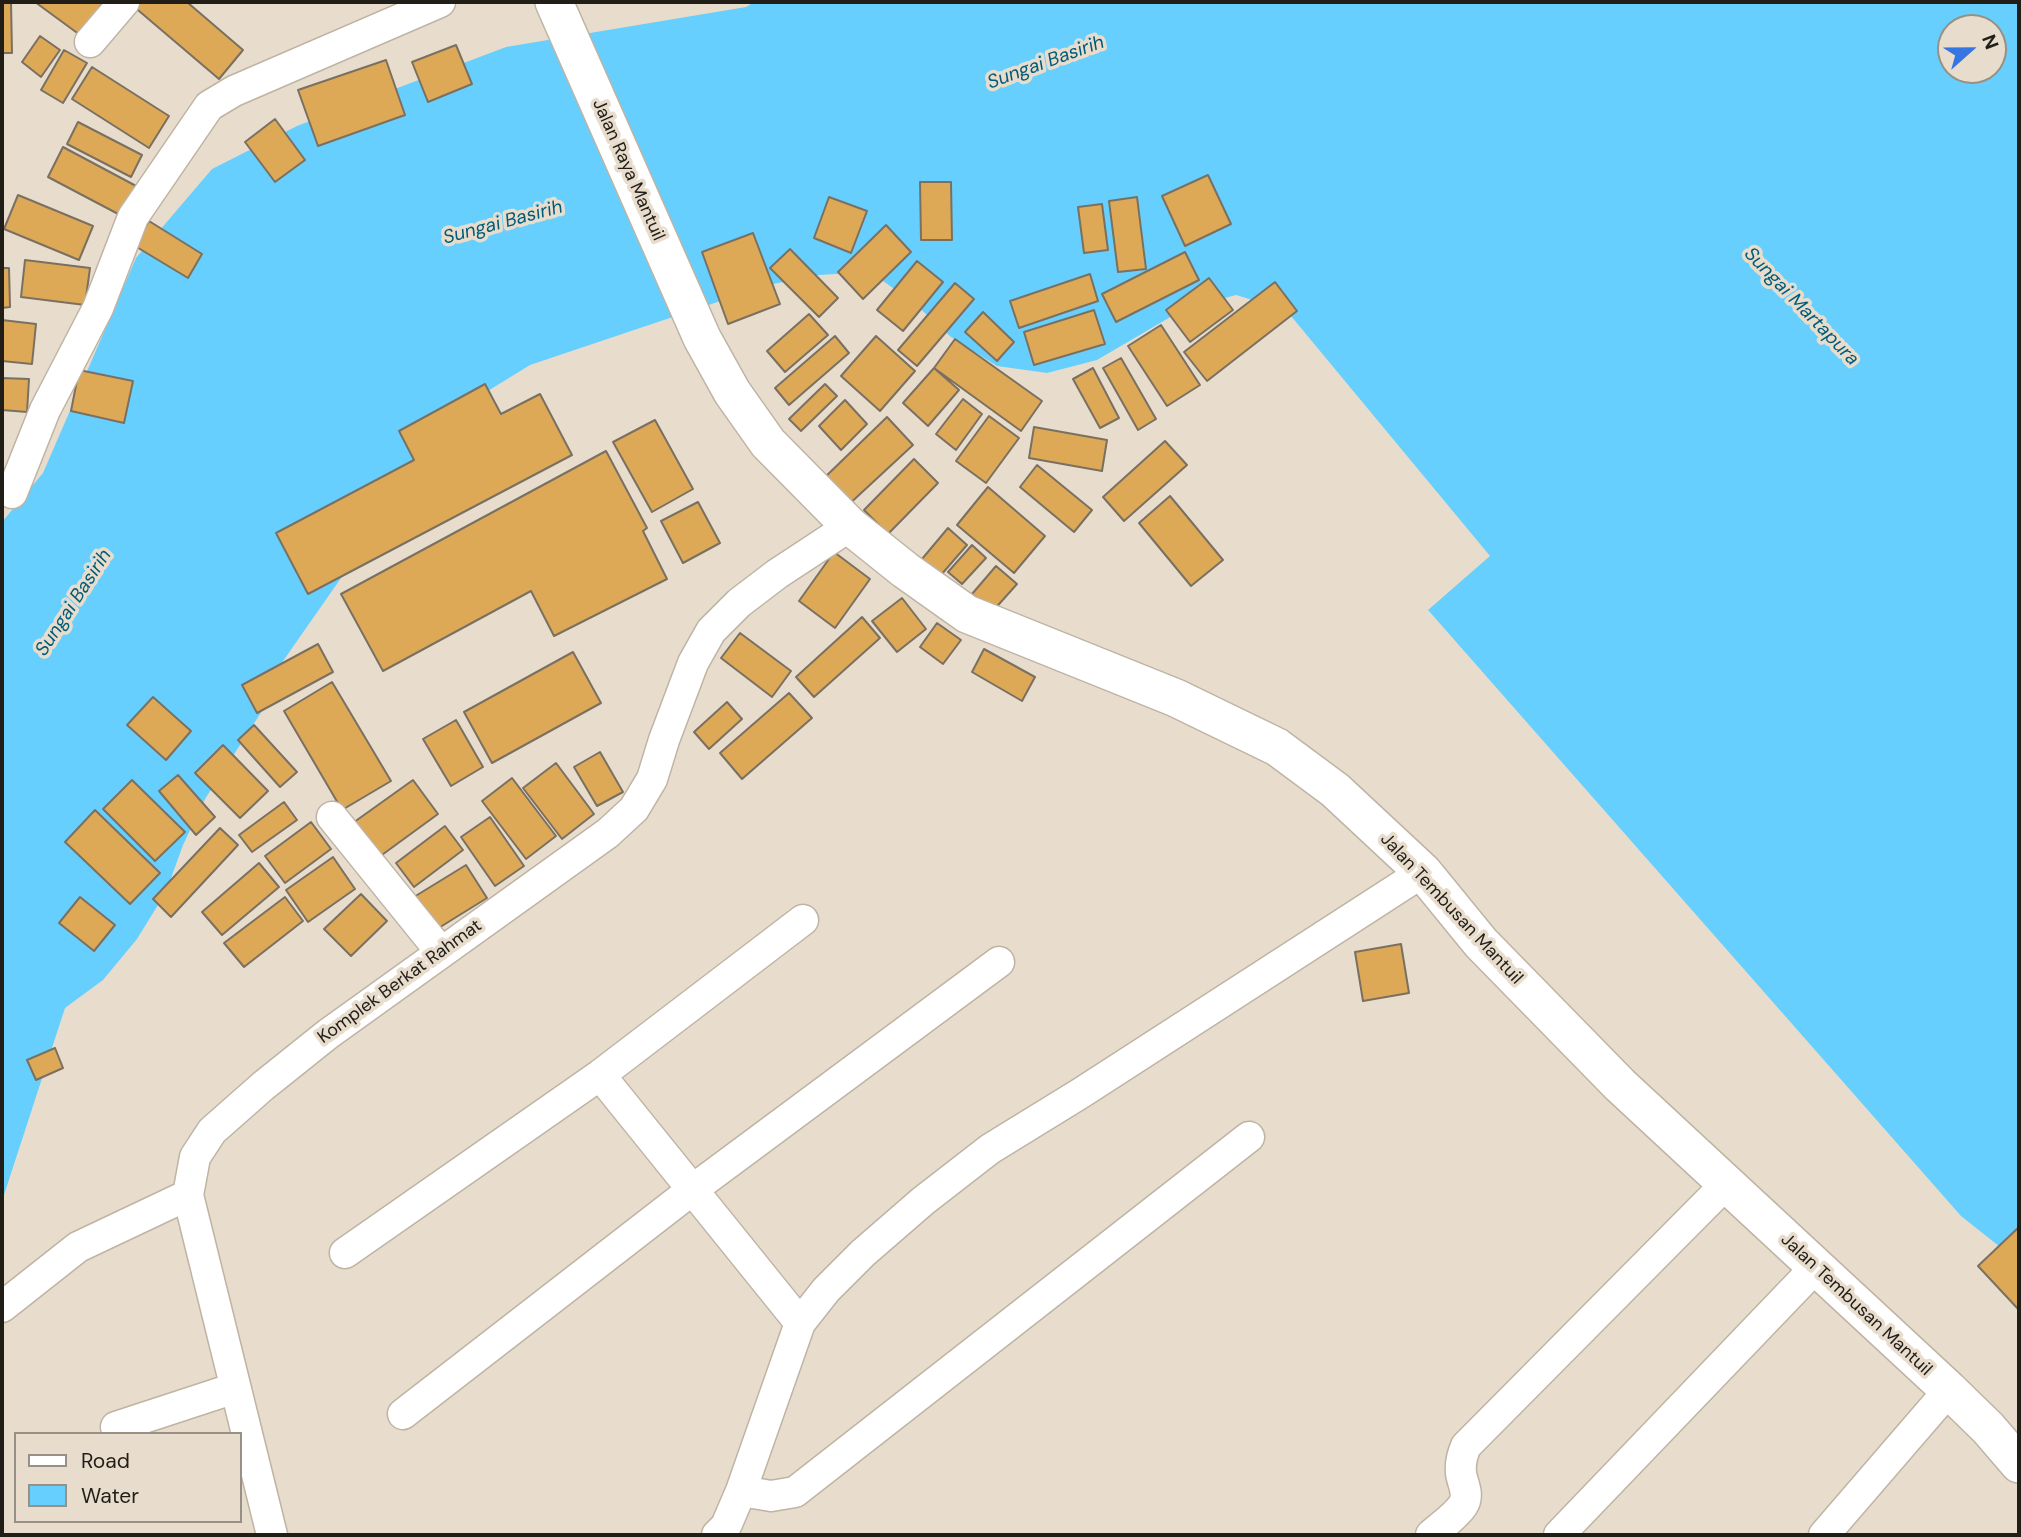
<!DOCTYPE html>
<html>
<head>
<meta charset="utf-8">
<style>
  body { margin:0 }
  #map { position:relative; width:2021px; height:1537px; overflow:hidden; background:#e8ddcd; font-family:"DM Sans",sans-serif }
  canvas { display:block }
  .frame { position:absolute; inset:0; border:4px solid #211d17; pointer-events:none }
  .legend { position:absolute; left:14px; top:1432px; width:228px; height:91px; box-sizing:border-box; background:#e8ddcd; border:2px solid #989084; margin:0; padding:9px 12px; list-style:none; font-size:21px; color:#211d17 }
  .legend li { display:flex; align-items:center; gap:14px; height:35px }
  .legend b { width:35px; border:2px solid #989084 }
  .north { position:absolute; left:1937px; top:14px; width:70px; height:70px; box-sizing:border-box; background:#e8ddcd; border:2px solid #989084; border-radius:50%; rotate:69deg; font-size:19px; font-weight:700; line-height:28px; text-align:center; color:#211d17 }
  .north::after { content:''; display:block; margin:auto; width:24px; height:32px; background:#3775e3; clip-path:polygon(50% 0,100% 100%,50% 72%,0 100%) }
</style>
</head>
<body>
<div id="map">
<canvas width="2021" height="1537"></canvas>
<div class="frame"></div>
<ul class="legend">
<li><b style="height:9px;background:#fff"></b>Road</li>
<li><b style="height:19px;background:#66cffd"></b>Water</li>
</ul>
<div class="north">N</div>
</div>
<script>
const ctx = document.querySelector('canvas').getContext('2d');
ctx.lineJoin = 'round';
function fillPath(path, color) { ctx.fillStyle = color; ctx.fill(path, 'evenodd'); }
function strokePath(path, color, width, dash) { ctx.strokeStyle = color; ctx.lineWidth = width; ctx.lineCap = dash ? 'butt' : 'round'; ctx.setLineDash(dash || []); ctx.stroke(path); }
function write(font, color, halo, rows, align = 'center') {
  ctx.font = font + ' "DM Sans",sans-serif'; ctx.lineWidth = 7; ctx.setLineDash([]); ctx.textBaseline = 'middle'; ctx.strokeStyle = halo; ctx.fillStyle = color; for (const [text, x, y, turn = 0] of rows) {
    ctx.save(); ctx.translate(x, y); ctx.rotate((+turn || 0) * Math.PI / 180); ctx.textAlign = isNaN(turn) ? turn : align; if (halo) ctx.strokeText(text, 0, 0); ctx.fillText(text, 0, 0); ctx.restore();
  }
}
fillPath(new Path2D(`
  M 754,2 L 2019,2 L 2019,1262 L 1961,1216 L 1428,610 L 1490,556 L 1286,310 L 1236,295 L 1184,309 L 1097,360 L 1047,373 L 997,366 L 951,337 L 913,302 L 870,272 L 819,275 L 768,285 L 530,365 L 483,394 L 445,429 L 281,664 L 262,711 L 205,799 L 183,845 L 166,892 L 137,939 L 103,980 L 65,1008 L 2,1201 L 2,522 L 43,473 L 136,258 L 212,169 L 297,126 L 506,47 L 746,7 ZM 1951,28 L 1993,28 L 1993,70 L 1951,70 Z`), '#66cffd');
const building = new Path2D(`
  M 2,2 L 11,2 L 12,53 L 2,53 Z
  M 35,2 L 103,2 L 80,35 Z
  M 135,2 L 187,2 L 243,50 L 219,79 L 132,5 Z
  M 40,36 L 60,50 L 41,77 L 22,62 Z
  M 456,45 L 472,84 L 428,102 L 412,62 Z
  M 64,50 L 87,63 L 63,103 L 41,90 Z
  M 386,60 L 405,115 L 318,146 L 298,90 Z
  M 92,67 L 169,116 L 149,148 L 72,99 Z
  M 275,119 L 305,160 L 275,182 L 245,142 Z
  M 78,122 L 142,155 L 131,177 L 67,144 Z
  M 63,147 L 138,187 L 122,216 L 48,177 Z
  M 1208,175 L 1231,224 L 1185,246 L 1162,196 Z
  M 920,182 L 951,182 L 952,240 L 921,240 Z
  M 18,195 L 93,226 L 79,260 L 4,229 Z
  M 829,197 L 867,211 L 851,253 L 814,238 Z
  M 1137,197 L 1146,269 L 1118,272 L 1109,201 Z
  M 1102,204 L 1108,250 L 1084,253 L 1078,207 Z
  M 149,221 L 202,254 L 188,278 L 135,246 Z
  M 886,225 L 911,252 L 863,299 L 838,272 Z
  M 753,233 L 780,304 L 728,324 L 702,252 Z
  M 790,249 L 838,298 L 819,317 L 770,268 Z
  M 1185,252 L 1199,280 L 1116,322 L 1102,294 Z
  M 25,260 L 90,268 L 85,305 L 21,297 Z
  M 917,261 L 943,282 L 903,331 L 877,310 Z
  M 2,268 L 9,268 L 10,307 L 2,308 Z
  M 1090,274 L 1098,301 L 1019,328 L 1010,301 Z
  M 1209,278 L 1233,310 L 1190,342 L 1166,310 Z
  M 1275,282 L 1297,311 L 1207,381 L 1184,352 Z
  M 955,283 L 974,299 L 917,366 L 898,350 Z
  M 1094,310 L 1105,344 L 1034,365 L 1024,332 Z
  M 983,312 L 1014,342 L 997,361 L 965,332 Z
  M 809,314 L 828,335 L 785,372 L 767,351 Z
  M 2,320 L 36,324 L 32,364 L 2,361 Z
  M 1161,325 L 1200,385 L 1167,406 L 1128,346 Z
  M 835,336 L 849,353 L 789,405 L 775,388 Z
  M 876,336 L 915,371 L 880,411 L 841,376 Z
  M 955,339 L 1042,401 L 1021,431 L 934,368 Z
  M 1121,358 L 1156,419 L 1138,430 L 1103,368 Z
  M 934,368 L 959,390 L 928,426 L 903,403 Z
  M 1093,368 L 1119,418 L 1100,428 L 1073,379 Z
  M 79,370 L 133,381 L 124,423 L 71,411 Z
  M 2,378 L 29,379 L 27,412 L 2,410 Z
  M 485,384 L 501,414 L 540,394 L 572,455 L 308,594 L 276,533 L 414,460 L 399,431 Z
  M 825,384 L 837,396 L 801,431 L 789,419 Z
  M 963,399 L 982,414 L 956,450 L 936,434 Z
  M 845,400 L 867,424 L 841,450 L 819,426 Z
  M 989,416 L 1019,438 L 986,483 L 956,461 Z
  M 887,417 L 913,445 L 845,508 L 820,482 Z
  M 655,420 L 693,489 L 652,512 L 613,442 Z
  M 1034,427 L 1107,440 L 1102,471 L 1029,458 Z
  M 1165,441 L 1187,465 L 1124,521 L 1103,497 Z
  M 606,451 L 647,528 L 643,531 L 667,579 L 554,636 L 531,591 L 383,671 L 341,594 Z
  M 914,459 L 938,483 L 888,534 L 864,510 Z
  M 1037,465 L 1092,510 L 1074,532 L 1020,487 Z
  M 988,487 L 1045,536 L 1014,573 L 957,525 Z
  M 1170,496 L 1223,560 L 1191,586 L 1139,523 Z
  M 698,502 L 720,543 L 683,563 L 661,521 Z
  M 948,528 L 967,545 L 941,575 L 922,559 Z
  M 972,545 L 986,558 L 962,584 L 948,572 Z
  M 834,552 L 870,579 L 835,628 L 799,601 Z
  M 996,566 L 1017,584 L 992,612 L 972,594 Z
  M 902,598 L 926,629 L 897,652 L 872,621 Z
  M 862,617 L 880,638 L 814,697 L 796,677 Z
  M 937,623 L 961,640 L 943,664 L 920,647 Z
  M 740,633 L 791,671 L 772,697 L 721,658 Z
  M 318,644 L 333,672 L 257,713 L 242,685 Z
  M 984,649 L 1035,677 L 1022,701 L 972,672 Z
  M 573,652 L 601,703 L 492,763 L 464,712 Z
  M 332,682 L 391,781 L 342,810 L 284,711 Z
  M 789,693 L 812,718 L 742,779 L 720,753 Z
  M 153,697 L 191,731 L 166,760 L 127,725 Z
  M 727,702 L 742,719 L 709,749 L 694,732 Z
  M 456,720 L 483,767 L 451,786 L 423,739 Z
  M 254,725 L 297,772 L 280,787 L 238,740 Z
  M 223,745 L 268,791 L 240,818 L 195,773 Z
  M 600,752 L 623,792 L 597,806 L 574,767 Z
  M 556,763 L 594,814 L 562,839 L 523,788 Z
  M 178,775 L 215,817 L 196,835 L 159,791 Z
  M 512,778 L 556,836 L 526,859 L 482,801 Z
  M 132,780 L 185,832 L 155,861 L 103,809 Z
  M 413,780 L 438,814 L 375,860 L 350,825 Z
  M 284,802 L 297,820 L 252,852 L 239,835 Z
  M 95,810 L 160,873 L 130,904 L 65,842 Z
  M 490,817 L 524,866 L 495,886 L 461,837 Z
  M 311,822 L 331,849 L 285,883 L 265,856 Z
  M 445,826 L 463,850 L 414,887 L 396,863 Z
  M 220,828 L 238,845 L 171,917 L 153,899 Z
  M 333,857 L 355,889 L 308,922 L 286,890 Z
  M 259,863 L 279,887 L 222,935 L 202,912 Z
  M 466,865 L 487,898 L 429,934 L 409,900 Z
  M 361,894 L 387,921 L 351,956 L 324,929 Z
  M 80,897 L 115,925 L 94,951 L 59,923 Z
  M 285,897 L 303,921 L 244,967 L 224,943 Z
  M 1401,944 L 1409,993 L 1363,1001 L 1355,952 Z
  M 55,1048 L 63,1068 L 36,1080 L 27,1060 Z
  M 2019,1227 L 2019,1310 L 1978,1266 Z`);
fillPath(building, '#dda957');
strokePath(building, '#7a7061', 2);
const minor = new Path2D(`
  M 90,42 L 124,2
  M 12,493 L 45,410 L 98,308 L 133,217 L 209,106 L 234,91 L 440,2
  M 332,817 L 441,952
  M 600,1075 L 800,1323
  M 345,1253 L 600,1075 L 803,920
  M 2,1307 L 78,1247 L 188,1195
  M 403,1414 L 692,1190 L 999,962
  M 116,1427 L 235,1388
  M 741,1491 L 771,1496 L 795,1492 L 1249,1137
  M 272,1535 L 188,1195 L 195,1157 L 212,1131 L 263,1086 L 328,1034 L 608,833 L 634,809 L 652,779 L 664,740 L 693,663 L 711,631 L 739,603 L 777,574 L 850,526
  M 717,1535 L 726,1526 L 741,1491 L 800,1323 L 826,1290 L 863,1253 L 923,1201 L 990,1149 L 1081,1093 L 1423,872
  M 1431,1535 C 1440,1527 1457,1515 1463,1505 C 1470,1494 1462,1483 1461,1473 C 1460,1463 1462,1455 1466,1446 L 1726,1184
  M 1559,1535 L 1816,1267
  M 1824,1535 L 1949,1390`);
const tertiary = new Path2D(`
  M 554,2 L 702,338 L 732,392 L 768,443 L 850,526 L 905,570 L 967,614 L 1176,698 L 1277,747 L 1335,790 L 1423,872 L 1481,943 L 1620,1085 L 1949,1390 L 1988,1428 L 2019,1464`);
strokePath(minor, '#bfb4a4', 33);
strokePath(tertiary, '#bfb4a4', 40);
strokePath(minor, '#fff', 30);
strokePath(tertiary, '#fff', 37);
write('18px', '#211d17', '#e8ddcd', [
  ["Jalan Raya Mantuil",628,170,66],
  ["Jalan Tembusan Mantuil",1451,909,47],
  ["Komplek Berkat Rahmat",400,982,-36],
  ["Jalan Tembusan Mantuil",1856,1305,43]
]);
write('italic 19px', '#005b79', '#e8ddcd', [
  ["Sungai Basirih",1046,63,-20],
  ["Sungai Basirih",503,223,-15],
  ["Sungai Martapura",1801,307,46],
  ["Sungai Basirih",74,603,-57]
]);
</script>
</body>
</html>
